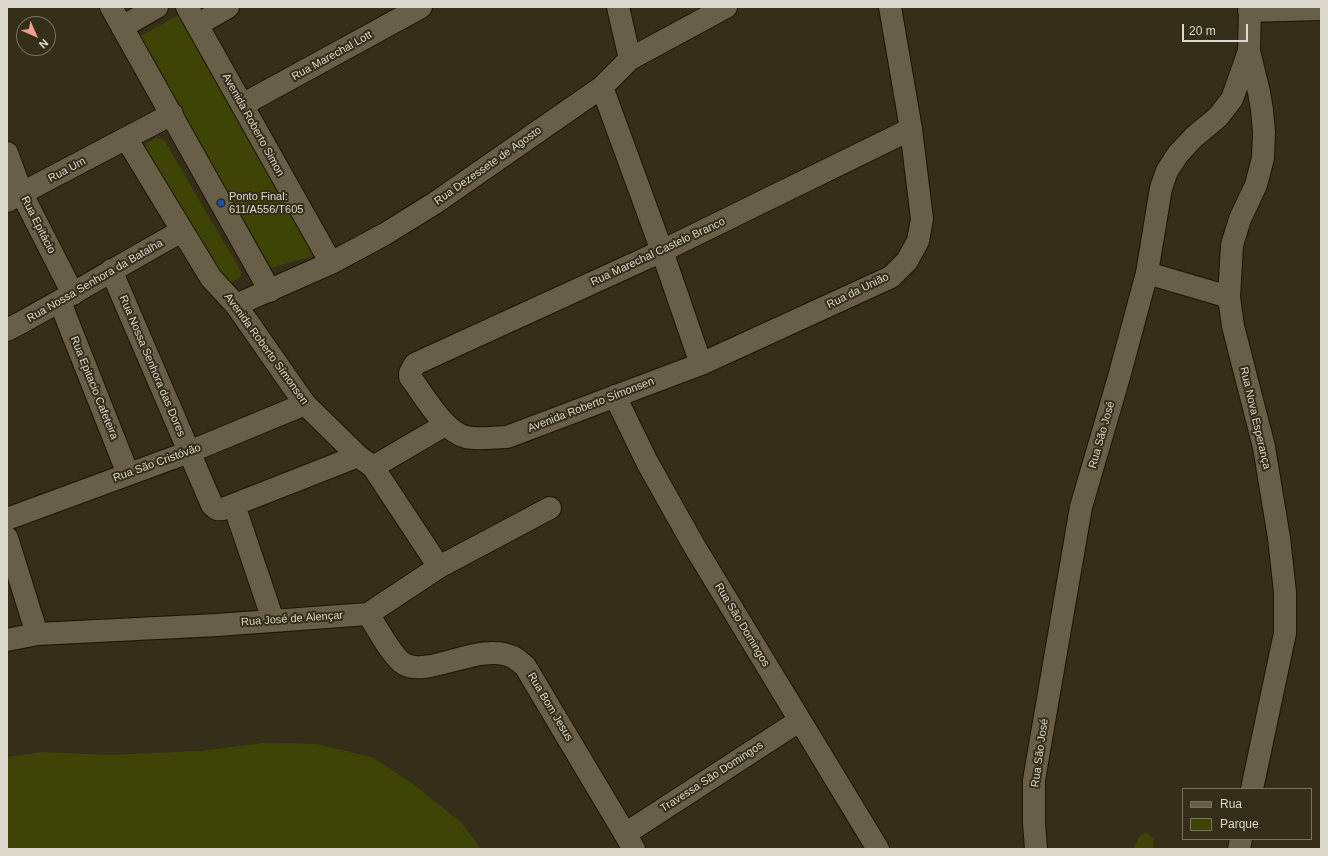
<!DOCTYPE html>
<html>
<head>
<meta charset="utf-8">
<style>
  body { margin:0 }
  #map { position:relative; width:1328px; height:856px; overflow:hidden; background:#352e19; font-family:Arial,sans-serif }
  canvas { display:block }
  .frame { position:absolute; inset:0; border:8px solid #dcd8cb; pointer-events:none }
  .legend { position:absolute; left:1182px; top:788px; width:130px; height:52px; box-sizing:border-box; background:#352e19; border:1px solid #787260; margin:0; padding:5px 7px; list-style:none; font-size:12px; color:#dcd8cb }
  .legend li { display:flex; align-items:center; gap:8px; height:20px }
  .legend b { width:20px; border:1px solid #787260 }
  .north { position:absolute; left:16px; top:16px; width:40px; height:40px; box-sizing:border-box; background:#352e19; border:1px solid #787260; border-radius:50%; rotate:135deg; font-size:11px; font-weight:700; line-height:16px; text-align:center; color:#dcd8cb }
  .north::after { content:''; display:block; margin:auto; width:14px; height:18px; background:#f49d8c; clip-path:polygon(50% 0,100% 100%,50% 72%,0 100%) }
  .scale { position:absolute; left:1182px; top:24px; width:66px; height:18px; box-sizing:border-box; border:2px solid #dcd8cb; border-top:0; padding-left:5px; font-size:12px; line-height:14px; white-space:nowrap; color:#dcd8cb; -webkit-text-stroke:3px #352e19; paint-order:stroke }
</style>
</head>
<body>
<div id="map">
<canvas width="1328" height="856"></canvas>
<div class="frame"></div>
<ul class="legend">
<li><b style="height:5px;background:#675f48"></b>Rua</li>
<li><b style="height:11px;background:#3d4406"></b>Parque</li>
</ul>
<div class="north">N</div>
<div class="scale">20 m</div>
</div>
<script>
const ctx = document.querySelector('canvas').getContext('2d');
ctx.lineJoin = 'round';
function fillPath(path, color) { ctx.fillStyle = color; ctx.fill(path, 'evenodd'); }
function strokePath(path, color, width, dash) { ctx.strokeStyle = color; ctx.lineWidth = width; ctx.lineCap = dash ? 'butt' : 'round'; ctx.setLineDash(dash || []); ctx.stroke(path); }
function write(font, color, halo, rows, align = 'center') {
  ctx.font = font + ' Arial,sans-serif'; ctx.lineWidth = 4; ctx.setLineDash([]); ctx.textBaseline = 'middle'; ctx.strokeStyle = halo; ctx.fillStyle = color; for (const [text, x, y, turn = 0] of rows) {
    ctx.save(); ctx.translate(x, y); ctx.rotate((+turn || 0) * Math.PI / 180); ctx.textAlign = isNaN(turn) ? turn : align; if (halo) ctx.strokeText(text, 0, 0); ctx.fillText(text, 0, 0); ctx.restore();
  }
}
fillPath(new Path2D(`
  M 179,15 L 313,256 L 271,268 L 140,36 Z
  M 156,138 L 164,140 L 242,273 L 239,278 L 227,284 L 144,151 L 146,143 Z
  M 264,743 L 317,744 L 374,758 L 413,784 L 461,822 L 481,849 L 7,849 L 7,757 L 43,752 L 111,755 L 199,751 Z
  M 1146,832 L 1153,838 L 1154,849 L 1133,849 L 1139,837 Z`), '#3d4406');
const minor = new Path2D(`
  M 111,7 L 270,291
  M 187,7 L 331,263
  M 618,7 L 630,59
  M 890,7 L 911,129 L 922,219 L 918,241 L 907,261 L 891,277 L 701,364 L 507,437 C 494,437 479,440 466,437 C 444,432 424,395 410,377 L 410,373 L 415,364 L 662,251 L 911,129
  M 1250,7 L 1249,51 L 1259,92 L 1262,110 L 1264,132 L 1263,158 L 1256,185 L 1240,219 L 1232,245 L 1229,297 L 1233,326 L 1264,447 L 1279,538 L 1285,592 L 1285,633 L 1252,789
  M 1249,11 L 1321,9
  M 197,25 L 228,7
  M 122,27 L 157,7
  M 602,87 L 662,251 L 701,364
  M 242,105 L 421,7
  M 126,138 L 211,278 L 236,305 L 305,404 L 358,456 L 373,467 L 439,567
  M 7,153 L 22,194 L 73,294
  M 7,201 L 172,114
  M 111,270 L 212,505 C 216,509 218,510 223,509 L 358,456
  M 1147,273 L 1229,297
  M 60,302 L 128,474
  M 236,305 L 331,263 L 385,234 L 435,203 L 602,87 L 630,59 L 726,7
  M 7,330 C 66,299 123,263 182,231
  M 615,396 L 647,462 L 693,544 L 878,849
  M 373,467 L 445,425
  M 234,505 L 273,620
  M 7,519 L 189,452 L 305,404
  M 7,538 L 37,634
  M 368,614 C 376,626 393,658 404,664 C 429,678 480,641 513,657 C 517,659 521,663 525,666 L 634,849
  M 7,640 L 37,634 L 217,625 L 368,614 L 439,567 L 550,508
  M 625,834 L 799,721
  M 1036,849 L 1034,823 L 1034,780 L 1081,507 L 1119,377 L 1147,273 L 1161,188 L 1167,171 L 1178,154 L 1194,137 L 1218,117 L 1232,99 L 1249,51
  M 1239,849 L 1241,839`);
strokePath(minor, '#1d1603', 24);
strokePath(minor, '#675f48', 22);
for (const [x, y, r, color] of [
  [221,203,4,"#1a4fb4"]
]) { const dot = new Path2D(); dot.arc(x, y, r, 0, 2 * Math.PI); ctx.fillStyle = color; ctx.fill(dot); strokePath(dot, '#352e19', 1.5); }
write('11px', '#dcd8cb', '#352e19', [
  ["Rua Marechal Lott",332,56,-29],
  ["Avenida Roberto Simon",253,125,61],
  ["Rua Dezessete de Agosto",488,166,-35],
  ["Rua Um",67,170,-28],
  ["Rua Epitácio",38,225,63],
  ["Rua Marechal Castelo Branco",658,252,-25],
  ["Rua Nossa Senhora da Batalha",95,281,-30],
  ["Rua da União",858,291,-26],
  ["Avenida Roberto Símonsen",266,349,54],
  ["Rua Nossa Senhora das Dores",152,366,67],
  ["Rua Epitacio Cafeteira",94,388,68],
  ["Avenida Roberto Símonsen",591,405,-21],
  ["Rua Nova Esperança",1255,418,77],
  ["Rua São José",1102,435,-74],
  ["Rua São Cristóvão",157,463,-20],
  ["Rua José de Alençar",292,619,-4],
  ["Rua São Domingos",742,625,59],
  ["Rua Bom Jesus",550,707,59],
  ["Rua São José",1040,753,-82],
  ["Travessa São Domingos",712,777,-33]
]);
write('11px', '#dcd8cb', '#352e19', [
  ["Ponto Final:",229,197],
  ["611/A556/T605",229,210]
], 'left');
</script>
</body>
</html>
